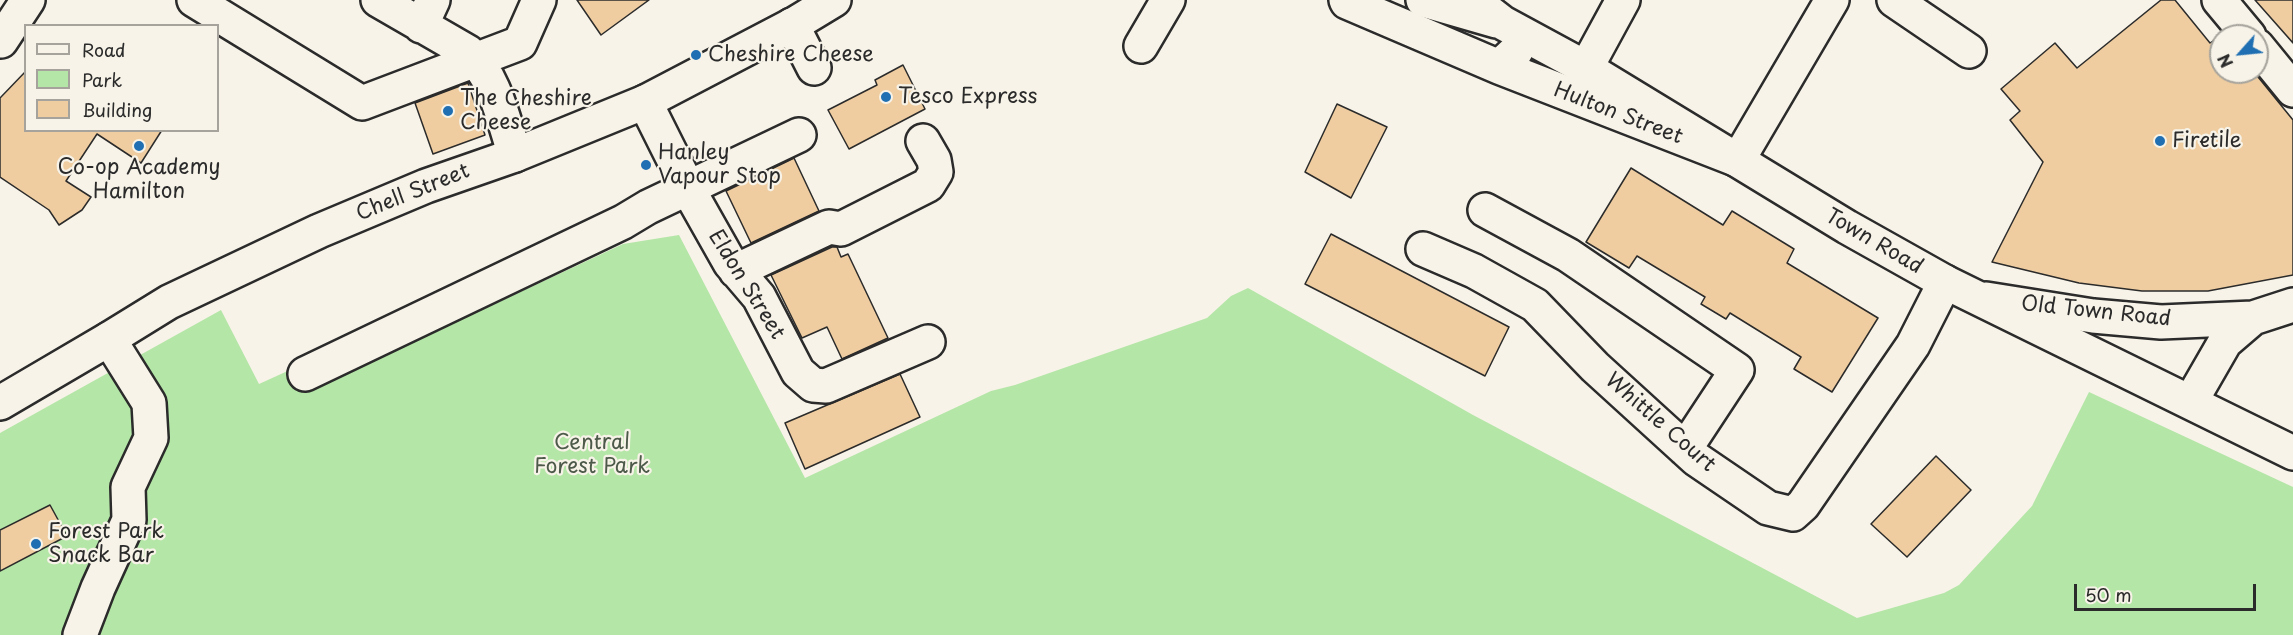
<!DOCTYPE html>
<html>
<head>
<meta charset="utf-8">
<style>
  body { margin:0 }
  #map { position:relative; width:2293px; height:635px; overflow:hidden; background:#f7f3e8; font-family:"Playpen Sans",sans-serif }
  canvas { display:block }
  .legend { position:absolute; left:24px; top:24px; width:195px; height:108px; box-sizing:border-box; background:#f7f3e8; border:2px solid #a5a39c; margin:0; padding:8px 10px; list-style:none; font-size:18px; color:#2b2b2b }
  .legend li { display:flex; align-items:center; gap:12px; height:30px }
  .legend b { width:30px; border:2px solid #a5a39c }
  .north { position:absolute; left:2209px; top:24px; width:60px; height:60px; box-sizing:border-box; background:#f7f3e8; border:2px solid #a5a39c; border-radius:50%; rotate:243deg; font-size:16px; font-weight:700; line-height:24px; text-align:center; color:#2b2b2b }
  .north::after { content:''; display:block; margin:auto; width:21px; height:27px; background:#1f6fb2; clip-path:polygon(50% 0,100% 100%,50% 72%,0 100%) }
  .scale { position:absolute; left:2074px; top:584px; width:182px; height:27px; box-sizing:border-box; border:3px solid #2b2b2b; border-top:0; padding-left:8px; font-size:18px; line-height:21px; white-space:nowrap; color:#2b2b2b; -webkit-text-stroke:4px #f7f3e8; paint-order:stroke }
</style>
</head>
<body>
<div id="map">
<canvas width="2293" height="635"></canvas>
<ul class="legend">
<li><b style="height:8px;background:#f7f3e8"></b>Road</li>
<li><b style="height:16px;background:#b4e6a7"></b>Park</li>
<li><b style="height:16px;background:#efcda0"></b>Building</li>
</ul>
<div class="north">N</div>
<div class="scale">50 m</div>
</div>
<script>
const ctx = document.querySelector('canvas').getContext('2d');
ctx.lineJoin = 'round';
function fillPath(path, color) { ctx.fillStyle = color; ctx.fill(path, 'evenodd'); }
function strokePath(path, color, width, dash) { ctx.strokeStyle = color; ctx.lineWidth = width; ctx.lineCap = dash ? 'butt' : 'round'; ctx.setLineDash(dash || []); ctx.stroke(path); }
function write(font, color, halo, rows, align = 'center') {
  ctx.font = font + ' "Playpen Sans",sans-serif'; ctx.lineWidth = 4.5; ctx.setLineDash([]); ctx.textBaseline = 'middle'; ctx.strokeStyle = halo; ctx.fillStyle = color; for (const [text, x, y, turn = 0] of rows) {
    ctx.save(); ctx.translate(x, y); ctx.rotate((+turn || 0) * Math.PI / 180); ctx.textAlign = isNaN(turn) ? turn : align; if (halo) ctx.strokeText(text, 0, 0); ctx.fillText(text, 0, 0); ctx.restore();
  }
}
fillPath(new Path2D(`
  M 679,235 L 805,478 L 991,391 L 1015,385 L 1207,318 L 1231,296 L 1248,288 L 1473,415 L 1857,618 L 1944,593 L 1959,585 L 2032,506 L 2089,392 L 2293,487 L 2293,635 L 0,635 L 0,433 L 221,310 L 259,384 L 292,369 L 304,393 L 623,244 Z`), '#b4e6a7');
const building = new Path2D(`
  M 577,0 L 649,0 L 601,35 Z
  M 2161,0 L 2175,0 L 2210,43 L 2223,34 L 2225,36 L 2221,36 L 2221,72 L 2254,72 L 2293,120 L 2293,275 L 2208,291 L 2142,291 L 2079,283 L 1992,262 L 2043,162 L 2010,120 L 2020,111 L 2001,89 L 2055,43 L 2077,68 Z
  M 2255,0 L 2293,0 L 2293,43 Z
  M 903,65 L 925,109 L 849,149 L 828,110 L 877,85 L 875,80 Z
  M 26,71 L 26,130 L 162,130 L 141,163 L 97,134 L 66,181 L 91,197 L 82,210 L 59,225 L 49,210 L 0,177 L 0,98 Z
  M 468,83 L 485,135 L 433,154 L 415,103 Z
  M 1337,104 L 1387,127 L 1351,198 L 1305,172 Z
  M 794,158 L 819,211 L 751,243 L 726,191 Z
  M 1631,168 L 1723,225 L 1732,211 L 1794,249 L 1787,263 L 1878,318 L 1832,392 L 1794,369 L 1801,357 L 1730,313 L 1726,319 L 1701,304 L 1705,297 L 1637,256 L 1629,268 L 1586,242 Z
  M 1331,234 L 1509,327 L 1485,376 L 1305,284 Z
  M 832,247 L 837,247 L 841,257 L 848,254 L 888,338 L 842,359 L 827,327 L 802,338 L 771,275 Z
  M 900,374 L 920,417 L 805,469 L 785,423 Z
  M 1936,456 L 1971,490 L 1907,557 L 1871,524 Z
  M 50,505 L 67,536 L 0,571 L 0,530 Z`);
fillPath(building, '#efcda0');
strokePath(building, '#2b2b2b', 1.5);
const minor = new Path2D(`
  M 194,0 L 362,103 L 520,43 L 539,0
  M 378,0 L 468,52 C 496,78 503,120 515,155
  M 1346,0 L 1347,2 L 1499,67 L 1516,51
  M 1894,0 L 1969,51
  M 2219,0 L 2249,36
  M 792,25 L 814,68
  M 421,26 L 433,0
  M 1,41 L 28,0
  M 1141,46 L 1168,0
  M 2257,46 L 2293,90
  M 1499,67 L 1738,160 L 1832,0
  M 1586,68 L 1623,0
  M 645,102 L 691,194 L 730,263 L 759,297 L 798,372 L 813,385 L 826,386 L 928,342
  M 1485,210 L 1568,255 L 1737,370 L 1685,449
  M 1423,249 L 1474,271 L 1535,305 L 1595,367 L 1696,459 L 1768,508 L 1793,514 L 1803,505 L 1913,345 L 1945,282
  M 736,271 L 829,227 L 841,229 L 928,185 L 936,172 L 934,160 L 923,141
  M 1986,299 L 2093,316 L 2161,322 L 2253,318 L 2293,305
  M 305,374 L 623,222 L 648,207 L 799,135
  M 2191,401 L 2225,342 L 2253,318
  M 80,635 L 98,588 L 129,520 L 128,487 L 151,438 L 149,403 L 109,339`);
const major = new Path2D(`
  M 1423,0 L 1496,21
  M 1473,0 L 1503,23 L 1586,68 L 1847,227 L 1945,282 L 2293,453
  M 0,403 L 109,339 L 169,302 L 319,231 L 426,186 L 515,155 L 645,102 L 796,23 L 834,0`);
strokePath(minor, '#2b2b2b', 38);
strokePath(major, '#2b2b2b', 38);
strokePath(minor, '#f7f3e8', 33);
strokePath(major, '#f7f3e8', 33);
for (const [x, y, r, color] of [
  [696,55,6,"#1f6fb2"],
  [886,97,6,"#1f6fb2"],
  [448,111,6,"#1f6fb2"],
  [2160,141,6,"#1f6fb2"],
  [139,146,6,"#1f6fb2"],
  [646,165,6,"#1f6fb2"],
  [36,544,6,"#1f6fb2"]
]) { const dot = new Path2D(); dot.arc(x, y, r, 0, 2 * Math.PI); ctx.fillStyle = color; ctx.fill(dot); strokePath(dot, '#f7f3e8', 2); }
write('21px', '#2b2b2b', '#f7f3e8', [
  ["Cheshire Cheese",708,55],
  ["Tesco Express",898,97],
  ["The Cheshire",460,99],
  ["Cheese",460,123],
  ["Firetile",2172,141],
  ["Hanley",658,153],
  ["Vapour Stop",658,177],
  ["Co-op Academy",139,168,"center"],
  ["Hamilton",139,192,"center"],
  ["Forest Park",48,532],
  ["Snack Bar",48,556]
], 'left');
write('21px', '#2b2b2b', '#f7f3e8', [
  ["Hulton Street",1618,114,21],
  ["Chell Street",413,193,-22],
  ["Town Road",1874,242,30],
  ["Eldon Street",746,285,58],
  ["Old Town Road",2096,312,6],
  ["Whittle Court",1660,423,41]
]);
write('21px', '#4d5a4a', '#f7f3e8', [
  ["Central",592,443],
  ["Forest Park",592,467]
]);
</script>
</body>
</html>
